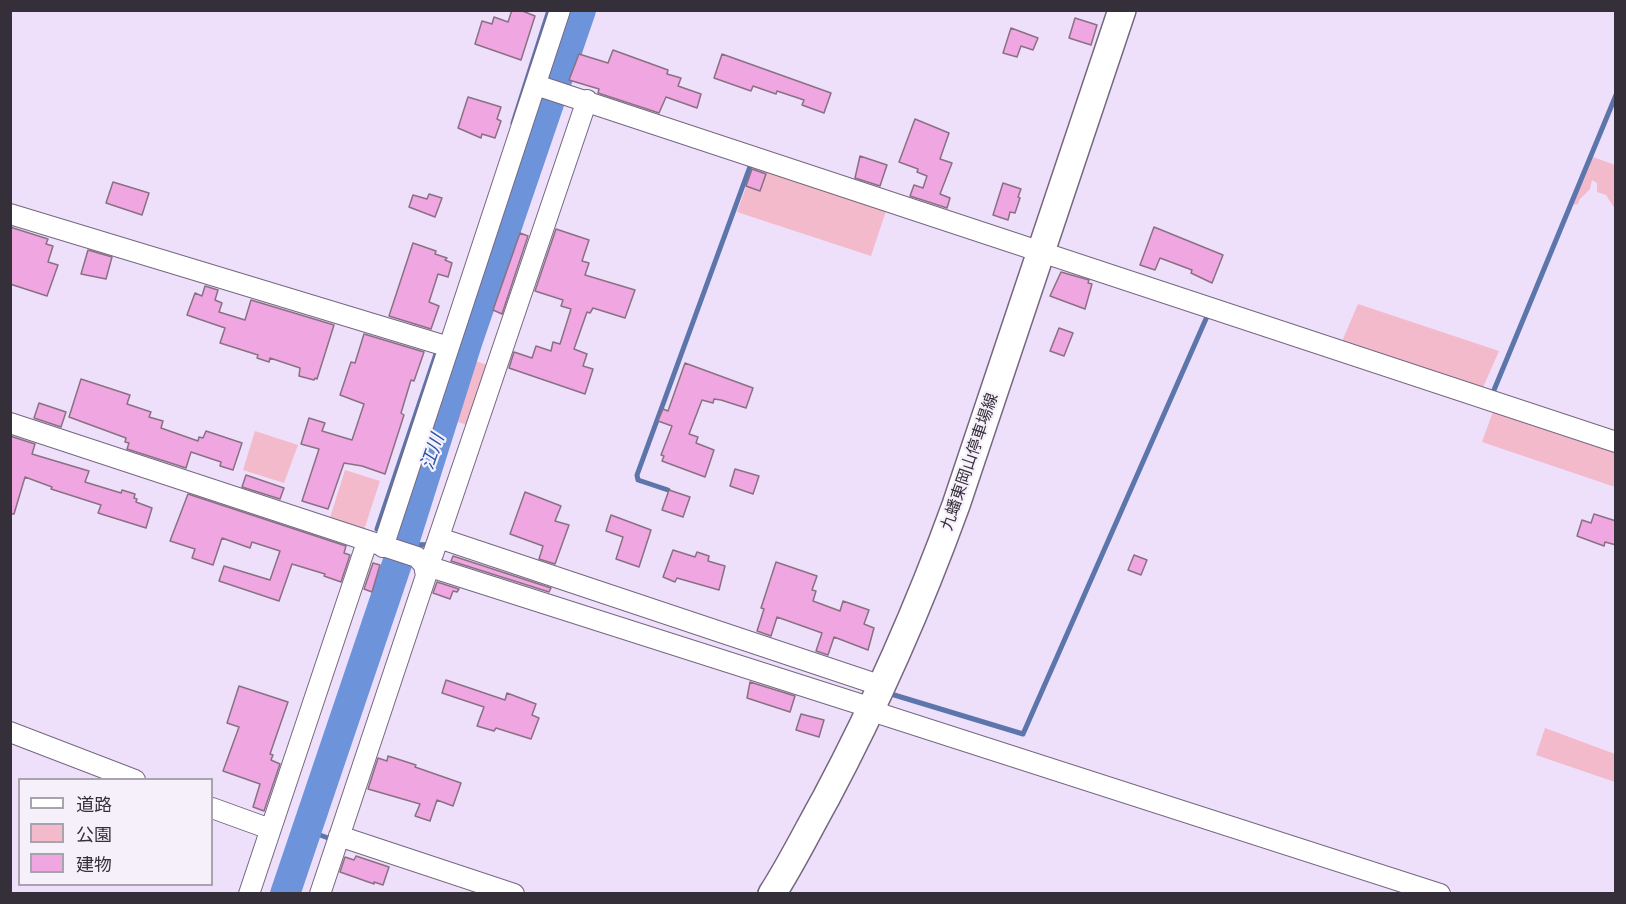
<!DOCTYPE html>
<html>
<head>
<meta charset="utf-8">
<style>
  body { margin:0 }
  #map { position:relative; width:1626px; height:904px; overflow:hidden; background:#eedffb; font-family:"PT Sans Narrow","Noto Sans JP",sans-serif }
  canvas { display:block }
  .frame { position:absolute; inset:0; border:12px solid #352f3a; pointer-events:none }
  .legend { position:absolute; left:18px; top:778px; width:195px; height:108px; box-sizing:border-box; background:#f6f0fb; border:2px solid #a9a3ae; margin:0; padding:8px 10px; list-style:none; font-size:18px; color:#352f3a }
  .legend li { display:flex; align-items:center; gap:12px; height:30px }
  .legend b { width:30px; border:2px solid #a9a3ae }
</style>
</head>
<body>
<div id="map">
<canvas width="1626" height="904"></canvas>
<div class="frame"></div>
<ul class="legend">
<li><b style="height:8px;background:#fff"></b>道路</li>
<li><b style="height:16px;background:#f3bacc"></b>公園</li>
<li><b style="height:16px;background:#efa6e1"></b>建物</li>
</ul>
</div>
<script>
const ctx = document.querySelector('canvas').getContext('2d');
ctx.lineJoin = 'round';
function fillPath(path, color) { ctx.fillStyle = color; ctx.fill(path, 'evenodd'); }
function strokePath(path, color, width, dash) { ctx.strokeStyle = color; ctx.lineWidth = width; ctx.lineCap = dash ? 'butt' : 'round'; ctx.setLineDash(dash || []); ctx.stroke(path); }
function write(font, color, halo, rows, align = 'center') {
  ctx.font = font + ' "PT Sans Narrow","Noto Sans JP",sans-serif'; ctx.lineWidth = 4.5; ctx.setLineDash([]); ctx.textBaseline = 'middle'; ctx.strokeStyle = halo; ctx.fillStyle = color; for (const [text, x, y, turn = 0] of rows) {
    ctx.save(); ctx.translate(x, y); ctx.rotate((+turn || 0) * Math.PI / 180); ctx.textAlign = isNaN(turn) ? turn : align; if (halo) ctx.strokeText(text, 0, 0); ctx.fillText(text, 0, 0); ctx.restore();
  }
}
fillPath(new Path2D(`
  M 1593,157 L 1615,165 L 1615,209 L 1606,195 L 1597,192 L 1597,183 L 1592,180 L 1590,189 L 1579,200 L 1578,204 L 1572,205 Z
  M 754,165 L 887,208 L 871,256 L 737,212 Z
  M 1358,304 L 1499,351 L 1481,392 L 1340,346 Z
  M 475,361 L 488,365 L 467,425 L 455,421 Z
  M 1494,409 L 1615,450 L 1615,487 L 1482,442 Z
  M 255,431 L 298,445 L 284,483 L 243,470 Z
  M 345,470 L 380,481 L 363,533 L 329,521 Z
  M 1545,728 L 1615,754 L 1615,782 L 1536,755 Z`), '#f3bacc');
strokePath(new Path2D(`
  M 513,123 L 549,10
  M 1494,390 L 1616,95
  M 668,490 L 638,480 L 637,475 L 752,161
  M 377,529 L 437,351
  M 404,544 L 431,545 L 431,543
  M 891,694 L 1023,734 L 1209,312
  M 306,830 L 331,839`), '#5c76ab', 5);
strokePath(new Path2D(`
  M 285,894 L 402,549 L 467,343 L 581,10`), '#6d94db', 30);
const building = new Path2D(`
  M 512,10 L 520,10 L 535,16 L 521,60 L 475,44 L 482,21 L 492,24 L 494,17 L 508,22 Z
  M 1075,18 L 1097,25 L 1091,45 L 1069,38 Z
  M 1011,28 L 1038,38 L 1033,50 L 1021,46 L 1017,57 L 1003,53 Z
  M 613,50 L 668,70 L 667,74 L 681,78 L 678,86 L 701,94 L 697,108 L 666,97 L 659,113 L 598,93 L 599,89 L 569,80 L 579,54 L 608,63 Z
  M 722,54 L 831,93 L 824,113 L 802,105 L 804,100 L 777,91 L 776,94 L 753,86 L 751,91 L 714,78 Z
  M 468,97 L 501,107 L 497,119 L 501,121 L 495,138 L 482,134 L 481,138 L 458,128 Z
  M 915,119 L 949,133 L 940,159 L 952,163 L 940,194 L 950,198 L 947,208 L 910,196 L 914,185 L 923,188 L 927,176 L 917,172 L 918,169 L 899,162 Z
  M 860,156 L 887,165 L 880,186 L 855,178 Z
  M 752,169 L 766,174 L 760,191 L 746,186 Z
  M 113,182 L 149,193 L 142,215 L 106,203 Z
  M 1003,183 L 1021,189 L 1018,197 L 1020,198 L 1015,213 L 1010,212 L 1008,220 L 993,215 Z
  M 429,194 L 442,198 L 435,217 L 409,207 L 413,195 L 427,199 Z
  M 10,227 L 48,239 L 46,244 L 53,246 L 48,262 L 58,265 L 47,296 L 10,284 Z
  M 1154,227 L 1223,255 L 1212,283 L 1191,273 L 1192,270 L 1160,258 L 1155,270 L 1140,265 Z
  M 556,229 L 589,240 L 582,261 L 589,263 L 585,275 L 635,290 L 625,318 L 593,308 L 590,313 L 587,312 L 574,349 L 587,354 L 583,366 L 593,369 L 585,394 L 509,368 L 514,352 L 532,358 L 536,346 L 551,351 L 553,342 L 560,344 L 571,309 L 561,306 L 563,300 L 535,291 Z
  M 520,233 L 528,236 L 502,314 L 493,310 Z
  M 413,243 L 436,251 L 435,254 L 447,258 L 445,260 L 452,263 L 448,277 L 438,274 L 429,302 L 439,306 L 431,329 L 389,316 Z
  M 88,250 L 112,257 L 106,279 L 81,274 Z
  M 1061,272 L 1089,280 L 1088,283 L 1092,284 L 1085,309 L 1050,296 Z
  M 205,286 L 218,290 L 215,300 L 222,303 L 219,312 L 245,320 L 251,300 L 334,325 L 317,379 L 315,378 L 314,380 L 299,376 L 300,368 L 270,358 L 269,362 L 257,358 L 258,355 L 220,343 L 225,328 L 187,315 L 195,293 L 202,296 Z
  M 1059,328 L 1073,333 L 1064,356 L 1050,351 Z
  M 364,334 L 424,352 L 414,381 L 411,380 L 401,413 L 404,415 L 385,474 L 362,466 L 344,463 L 328,509 L 302,501 L 319,449 L 301,444 L 309,418 L 325,423 L 322,431 L 352,440 L 364,404 L 340,395 L 351,362 L 355,363 Z
  M 685,363 L 753,388 L 746,408 L 721,400 L 714,399 L 713,403 L 702,400 L 689,434 L 698,437 L 696,443 L 714,450 L 705,477 L 662,461 L 664,456 L 661,455 L 672,426 L 658,421 L 663,409 L 668,411 Z
  M 81,379 L 130,395 L 127,404 L 151,412 L 149,417 L 163,421 L 161,428 L 198,441 L 199,437 L 203,438 L 206,431 L 242,443 L 233,470 L 220,466 L 221,462 L 191,452 L 186,468 L 127,449 L 129,443 L 125,442 L 126,438 L 69,417 Z
  M 39,403 L 66,412 L 61,427 L 34,418 Z
  M 10,436 L 35,444 L 32,454 L 89,471 L 85,482 L 121,493 L 122,490 L 135,494 L 134,498 L 137,499 L 136,502 L 152,508 L 146,528 L 98,513 L 101,505 L 51,489 L 52,487 L 25,477 L 14,514 L 10,514 Z
  M 735,469 L 759,476 L 753,494 L 730,486 Z
  M 246,475 L 284,488 L 280,499 L 242,487 Z
  M 669,490 L 690,497 L 683,517 L 662,510 Z
  M 525,492 L 561,506 L 555,521 L 569,525 L 555,564 L 539,559 L 543,546 L 510,534 Z
  M 188,494 L 346,546 L 344,553 L 350,555 L 341,582 L 324,576 L 325,574 L 292,564 L 279,601 L 219,581 L 224,566 L 270,580 L 280,551 L 252,542 L 250,548 L 222,538 L 213,565 L 192,558 L 195,549 L 170,541 Z
  M 1594,514 L 1616,521 L 1616,545 L 1605,542 L 1604,546 L 1577,536 L 1582,520 L 1591,523 Z
  M 611,515 L 651,530 L 639,567 L 616,559 L 623,537 L 606,531 Z
  M 673,550 L 695,557 L 697,552 L 709,556 L 708,561 L 725,566 L 719,590 L 677,578 L 675,582 L 663,577 Z
  M 1134,555 L 1147,560 L 1141,575 L 1128,570 Z
  M 453,556 L 551,588 L 549,592 L 451,561 Z
  M 776,562 L 817,576 L 812,590 L 816,591 L 813,601 L 840,611 L 843,601 L 869,610 L 864,624 L 874,628 L 868,650 L 834,637 L 828,655 L 816,651 L 822,633 L 777,617 L 771,636 L 757,631 L 764,609 L 761,608 Z
  M 373,563 L 380,565 L 372,592 L 364,589 Z
  M 437,582 L 459,589 L 457,592 L 453,591 L 450,599 L 433,593 Z
  M 446,680 L 505,700 L 507,693 L 536,704 L 532,715 L 539,718 L 531,739 L 496,728 L 494,731 L 477,726 L 484,707 L 442,693 Z
  M 750,682 L 795,696 L 790,712 L 747,698 Z
  M 239,686 L 288,702 L 270,754 L 273,755 L 271,760 L 280,764 L 264,811 L 253,807 L 260,784 L 223,771 L 239,727 L 227,723 Z
  M 801,714 L 824,720 L 819,737 L 796,730 Z
  M 388,756 L 416,765 L 415,767 L 461,783 L 453,806 L 437,800 L 430,821 L 415,816 L 420,804 L 368,789 L 378,758 L 387,761 Z
  M 356,856 L 389,867 L 383,885 L 374,882 L 374,884 L 340,872 L 345,857 L 354,860 Z`);
fillPath(building, '#efa6e1');
strokePath(building, '#897183', 1.5);
const minor = new Path2D(`
  M 536,85 L 1616,442
  M 587,100 L 433,554 L 424,565 L 872,708 L 884,715 L 1440,894
  M 10,214 L 449,347
  M 10,423 L 417,557 L 424,565 L 426,576 L 320,894
  M 439,538 L 882,686
  M 383,547 L 560,10
  M 10,732 L 135,780
  M 212,808 L 270,829
  M 339,836 L 514,894
  M 249,894 L 367,542`);
const secondary = new Path2D(`
  M 772,894 C 792,863 808,830 826,798 C 877,702 919,607 956,505 L 1122,10`);
strokePath(minor, '#756780', 22);
strokePath(secondary, '#756780', 30);
strokePath(minor, '#fff', 20);
strokePath(secondary, '#fff', 27);
write('16px', '#352f3a', '#f6f0fb', [
  ["九蟠東岡山停車場線",970,462,-71]
]);
write('italic 18px', '#2652a6', '#f6f0fb', [
  ["江川",433,452,-71]
]);
</script>
</body>
</html>
